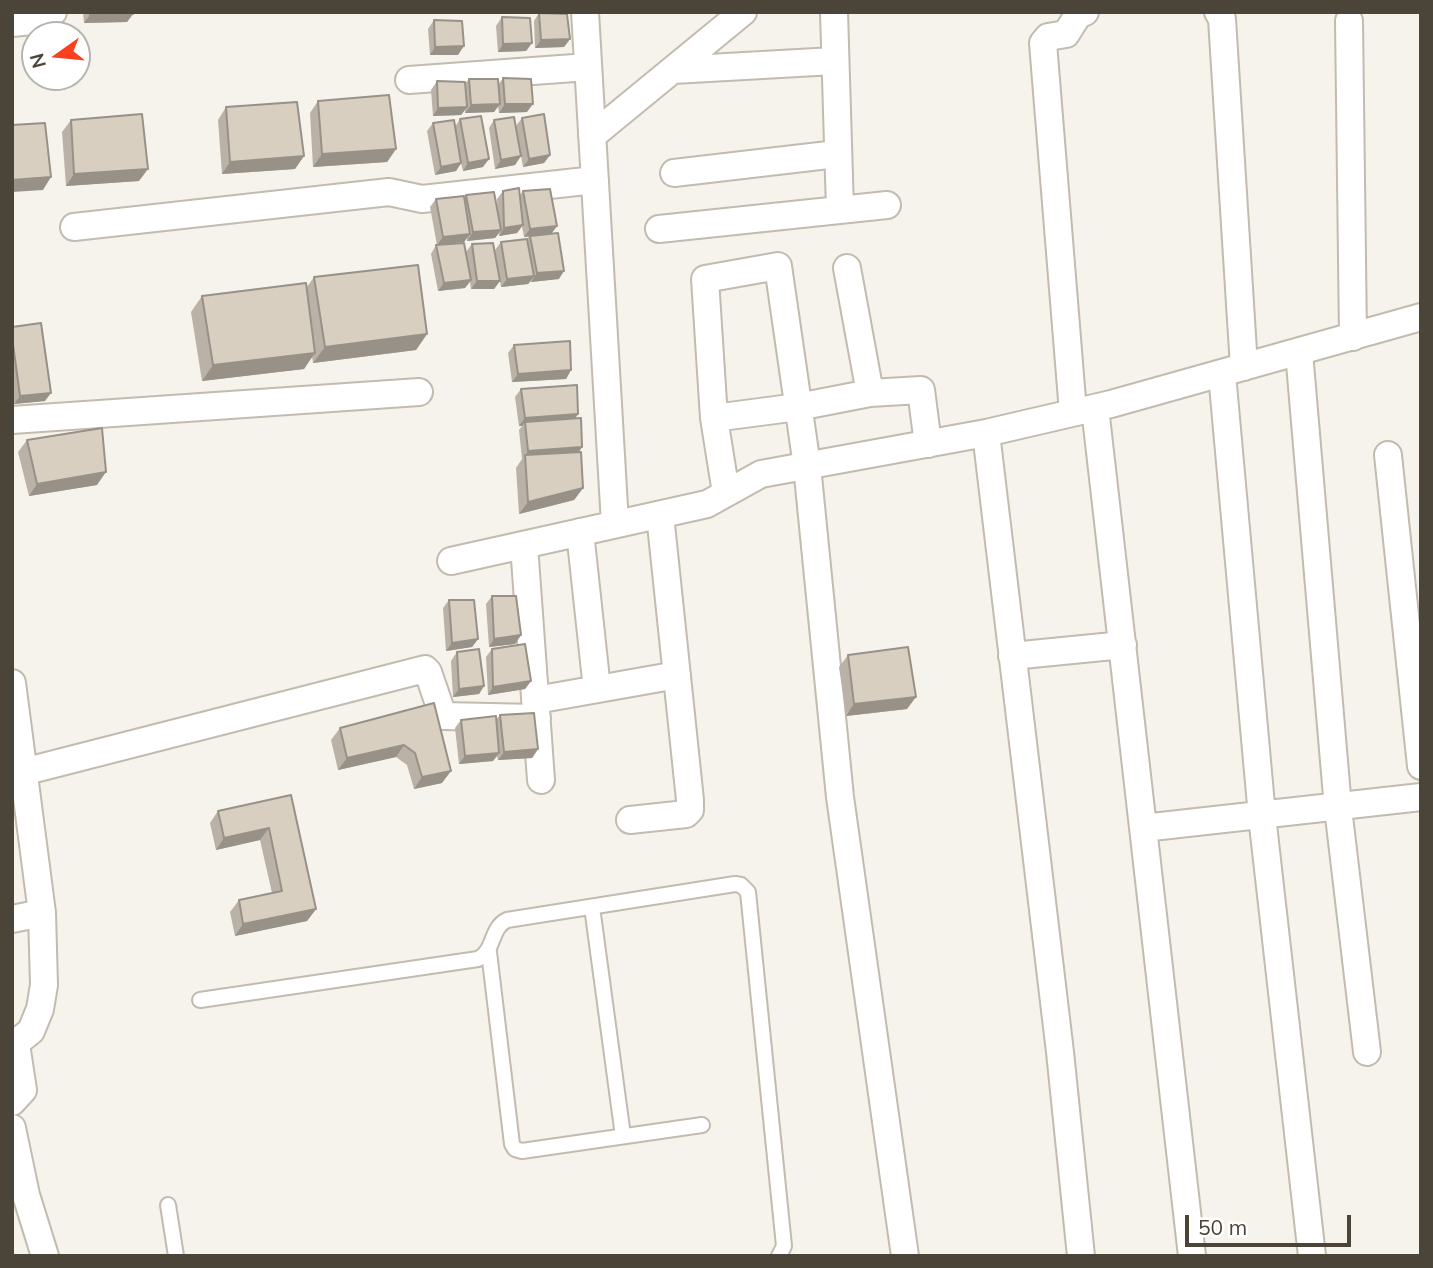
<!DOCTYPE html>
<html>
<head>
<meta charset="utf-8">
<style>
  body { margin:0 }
  #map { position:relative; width:1433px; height:1268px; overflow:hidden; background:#f6f3ec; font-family:Mulish,sans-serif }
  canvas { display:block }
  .frame { position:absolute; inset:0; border:14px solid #4b4439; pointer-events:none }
  .north { position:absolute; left:21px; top:21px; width:70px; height:70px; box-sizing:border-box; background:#fff; border:2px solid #b7b4b0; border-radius:50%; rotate:255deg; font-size:19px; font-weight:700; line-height:28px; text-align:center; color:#4b4439 }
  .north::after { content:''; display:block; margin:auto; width:24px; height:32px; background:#fc3f1d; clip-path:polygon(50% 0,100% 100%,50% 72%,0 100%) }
  .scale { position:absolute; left:1185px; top:1215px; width:166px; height:32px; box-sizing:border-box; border:4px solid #4b4439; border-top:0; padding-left:9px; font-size:21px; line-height:24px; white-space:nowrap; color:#4b4439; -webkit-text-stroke:5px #fff; paint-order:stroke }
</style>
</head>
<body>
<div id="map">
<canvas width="1433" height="1268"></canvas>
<div class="frame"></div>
<div class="north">N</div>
<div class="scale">50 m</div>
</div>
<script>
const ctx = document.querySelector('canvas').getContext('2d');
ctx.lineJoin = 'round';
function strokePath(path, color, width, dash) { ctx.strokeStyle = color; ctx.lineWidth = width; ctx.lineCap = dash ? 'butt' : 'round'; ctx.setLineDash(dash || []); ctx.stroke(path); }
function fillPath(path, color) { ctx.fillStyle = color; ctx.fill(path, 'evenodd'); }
const lane = new Path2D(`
  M 592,907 L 623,1136
  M 489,952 L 512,1144 L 515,1149 L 522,1151 L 702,1125
  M 200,1000 L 478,959 C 495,951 490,928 507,920 L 735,884 L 741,885 L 748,892 L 784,1246 L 779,1256
  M 168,1205 L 176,1256`);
const street = new Path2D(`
  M 585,12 L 615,524
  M 834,12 L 840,210
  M 1218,12 L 1222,19 L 1244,367
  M 1349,21 L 1353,337
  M 12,23 L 42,20 L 53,12
  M 673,70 L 834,61
  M 409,80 L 588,67
  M 592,136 L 743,12
  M 674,173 L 837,154
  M 74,227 L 389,192 L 422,199 L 595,180
  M 659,229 L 887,205
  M 847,268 L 870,393 L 921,390 L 928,444
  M 1299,352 L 1338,808 L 1367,1052
  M 1222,374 L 1262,816 L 1312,1256
  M 870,393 L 798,407 L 714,418 L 705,279 L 778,266 L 807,466 L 840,797 L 905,1256
  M 1095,408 L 1192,1256
  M 1073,412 L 1043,43 L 1048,37 L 1066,34 L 1078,15 L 1085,12
  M 714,418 L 726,493
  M 12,420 L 419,392
  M 986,433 L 1060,1052 L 1081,1256
  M 1388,455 L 1421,766
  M 580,532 L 597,689
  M 524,545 L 541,780
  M 451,561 L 707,504 L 761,474 L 986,433 L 1111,404 L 1421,317
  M 1012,656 L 1123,645
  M 12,683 L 42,913 L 44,985 L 40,1009 L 31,1031 L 12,1046
  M 536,700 L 677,675
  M 23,772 L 425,669 L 428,672 L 443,716 L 537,718
  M 630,820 L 686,814 L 690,810 L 690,800 L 660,515
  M 1143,828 L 1421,797
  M 12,919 L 42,913
  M 12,1102 L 23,1090 L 16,1044
  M 12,1128 L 26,1195 L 45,1256`);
strokePath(lane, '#c2bbae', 18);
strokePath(street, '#c2bbae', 30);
strokePath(lane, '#fff', 14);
strokePath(street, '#fff', 26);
fillPath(new Path2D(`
  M 83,12 L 133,12 L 133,14 L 127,22 L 84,23 Z
  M 539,13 L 570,39 L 564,47 L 535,48 L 534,21 Z
  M 502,17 L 532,43 L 526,51 L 498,52 L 496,26 Z
  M 434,20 L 458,55 L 430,55 L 428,29 Z
  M 503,78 L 527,112 L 499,113 L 498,106 L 494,112 L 465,113 L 465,110 L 461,115 L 433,116 L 431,90 L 437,81 L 465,84 L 469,79 L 498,85 Z
  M 318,101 L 396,149 L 387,162 L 313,167 L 310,113 Z
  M 226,107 L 304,156 L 295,169 L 222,174 L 218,120 Z
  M 522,118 L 550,155 L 544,163 L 523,167 L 516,126 Z
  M 460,119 L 483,167 L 463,171 L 461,163 L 456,171 L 435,175 L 427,131 L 433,123 L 455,127 Z
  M 71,120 L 139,181 L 66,186 L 62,132 Z
  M 494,120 L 515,165 L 495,169 L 489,128 Z
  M 503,191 L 520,195 L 523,191 L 557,226 L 551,234 L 559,279 L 531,282 L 531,281 L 528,284 L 501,287 L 500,281 L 494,289 L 471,289 L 470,282 L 465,288 L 438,291 L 431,254 L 436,245 L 466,252 L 472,244 L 500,280 L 495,250 L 501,242 L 527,239 L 529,236 L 524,237 L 522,226 L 517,233 L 499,236 L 499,233 L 495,238 L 467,241 L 467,238 L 464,242 L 437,245 L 430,207 L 436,199 L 464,198 L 466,195 L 498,214 L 497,199 Z
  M 314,277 L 427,334 L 416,350 L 313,363 L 312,356 L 304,369 L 202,381 L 191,312 L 202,296 L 307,287 Z
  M 12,327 L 45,401 L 14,404 L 12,388 Z
  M 514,345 L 571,370 L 566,379 L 512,382 L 508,353 Z
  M 521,389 L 578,414 L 575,419 L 582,447 L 579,452 L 583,488 L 574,500 L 519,514 L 516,468 L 522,459 L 519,430 L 522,426 L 519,426 L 515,397 Z
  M 27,440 L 97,485 L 29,496 L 18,452 Z
  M 492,596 L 521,635 L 515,644 L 489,647 L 486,604 Z
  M 449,600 L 478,639 L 472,647 L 446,651 L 443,608 Z
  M 492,649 L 531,681 L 525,689 L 488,695 L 486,657 Z
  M 457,652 L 484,686 L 479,694 L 453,697 L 451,661 Z
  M 848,655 L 907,709 L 846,716 L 839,667 Z
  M 434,703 L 442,783 L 414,789 L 407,765 L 396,757 L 338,770 L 331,740 L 340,728 Z
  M 500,715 L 538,749 L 532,758 L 498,760 L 497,756 L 493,761 L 459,764 L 455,728 L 461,720 L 496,720 Z
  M 291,795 L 316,909 L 307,921 L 235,936 L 230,912 L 239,900 L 272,893 L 260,840 L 216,850 L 210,823 L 218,811 Z`), '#bab2a6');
fillPath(new Path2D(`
  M 133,14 L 127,22 L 84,23 L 90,15 Z
  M 570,39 L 564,47 L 535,48 L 541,40 Z
  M 532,43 L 526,51 L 498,52 L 503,44 Z
  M 464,46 L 458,55 L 430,55 L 435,47 Z
  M 500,104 L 494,112 L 465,113 L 471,105 Z
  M 505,104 L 533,104 L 527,112 L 499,113 Z
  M 467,107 L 461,115 L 433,116 L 438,108 Z
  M 396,149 L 387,162 L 313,167 L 322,154 Z
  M 550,155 L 544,163 L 523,167 L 529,159 Z
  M 304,156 L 295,169 L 222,174 L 230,162 Z
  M 521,156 L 515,165 L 495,169 L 501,160 Z
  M 489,159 L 483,167 L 463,171 L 468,163 Z
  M 461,163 L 456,171 L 435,175 L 441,167 Z
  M 148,169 L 139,181 L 66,186 L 74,174 Z
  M 51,177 L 43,190 L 12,192 L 12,180 Z
  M 523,225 L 517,233 L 499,236 L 504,228 Z
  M 557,226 L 551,234 L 524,237 L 530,229 Z
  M 501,230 L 495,238 L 467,241 L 473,232 Z
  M 470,234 L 464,242 L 437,245 L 443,237 Z
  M 564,271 L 559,279 L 531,282 L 537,273 Z
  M 534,276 L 528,284 L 501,287 L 507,279 Z
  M 471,280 L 465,288 L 438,291 L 444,283 Z
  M 477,281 L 500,281 L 494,289 L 471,289 Z
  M 427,334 L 416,350 L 313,363 L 325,347 Z
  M 315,353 L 304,369 L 202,381 L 213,365 Z
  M 571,370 L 566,379 L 512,382 L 518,374 Z
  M 51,393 L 45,401 L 14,404 L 20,396 Z
  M 578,414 L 572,422 L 525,422 L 522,426 L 519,426 L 525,418 Z
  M 582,447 L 576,456 L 525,456 L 528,451 Z
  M 106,472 L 97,485 L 29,496 L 37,484 Z
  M 583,488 L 574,500 L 519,514 L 528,502 Z
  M 521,635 L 515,644 L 489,647 L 494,639 Z
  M 478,639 L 472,647 L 446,651 L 452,643 Z
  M 531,681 L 525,689 L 488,695 L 493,687 Z
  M 484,686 L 479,694 L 453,697 L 459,689 Z
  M 916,697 L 907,709 L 846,716 L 854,704 Z
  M 404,745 L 396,757 L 338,770 L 347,758 Z
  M 538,749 L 532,758 L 498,760 L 504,752 Z
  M 499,753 L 493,761 L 459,764 L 465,756 Z
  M 451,771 L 442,783 L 414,789 L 422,777 Z
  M 269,828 L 260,840 L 216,850 L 224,838 Z
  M 316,909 L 307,921 L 235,936 L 243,924 Z`), '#979187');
const building = new Path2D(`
  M 89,12 L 133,12 L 133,14 L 90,15 Z
  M 539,13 L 567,14 L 570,39 L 541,40 Z
  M 502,17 L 530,18 L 532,43 L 503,44 Z
  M 434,20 L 462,21 L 464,46 L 435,47 Z
  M 503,78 L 531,79 L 533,104 L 505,104 Z
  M 469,79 L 498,79 L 500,104 L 471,105 Z
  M 437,81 L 465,82 L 467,107 L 438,108 Z
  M 389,95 L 396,149 L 322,154 L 318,101 Z
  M 297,102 L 304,156 L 230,162 L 226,107 Z
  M 142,114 L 148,169 L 74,174 L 71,120 Z
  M 544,114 L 550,155 L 529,159 L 522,118 Z
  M 481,116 L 489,159 L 468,163 L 460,119 Z
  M 514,117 L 521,156 L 501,160 L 494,120 Z
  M 454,120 L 461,163 L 441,167 L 433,123 Z
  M 45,123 L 51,177 L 12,180 L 12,125 Z
  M 519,188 L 523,225 L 504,228 L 503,191 Z
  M 550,189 L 557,226 L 530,229 L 523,191 Z
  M 494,192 L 501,230 L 473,232 L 466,195 Z
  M 464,196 L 470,234 L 443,237 L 436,199 Z
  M 558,233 L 564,271 L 537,273 L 530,236 Z
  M 527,239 L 534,276 L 507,279 L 501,242 Z
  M 464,243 L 471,280 L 444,283 L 436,245 Z
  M 493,243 L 500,281 L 477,281 L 472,244 Z
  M 418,265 L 427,334 L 325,347 L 314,277 Z
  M 306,283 L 315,353 L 213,365 L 202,296 Z
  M 41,323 L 51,393 L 20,396 L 12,337 L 12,327 Z
  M 570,341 L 571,370 L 518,374 L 514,345 Z
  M 577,385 L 578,414 L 525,418 L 521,389 Z
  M 581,418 L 582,447 L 528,451 L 525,422 Z
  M 102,428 L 106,472 L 37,484 L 27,440 Z
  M 581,452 L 583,488 L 528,502 L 525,455 Z
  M 492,596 L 516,596 L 521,635 L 494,639 Z
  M 449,600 L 474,600 L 478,639 L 452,643 Z
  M 525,644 L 531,681 L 493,687 L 492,649 Z
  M 908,647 L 916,697 L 854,704 L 848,655 Z
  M 479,649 L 484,686 L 459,689 L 457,652 Z
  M 434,703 L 451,771 L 422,777 L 415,753 L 404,745 L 347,758 L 340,728 Z
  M 534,713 L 538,749 L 504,752 L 500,715 Z
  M 496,716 L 499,753 L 465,756 L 461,720 Z
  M 291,795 L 316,909 L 243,924 L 239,900 L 282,891 L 269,828 L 224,838 L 218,811 Z`);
fillPath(building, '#d8cfc1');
strokePath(building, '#979187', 2);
</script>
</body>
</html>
